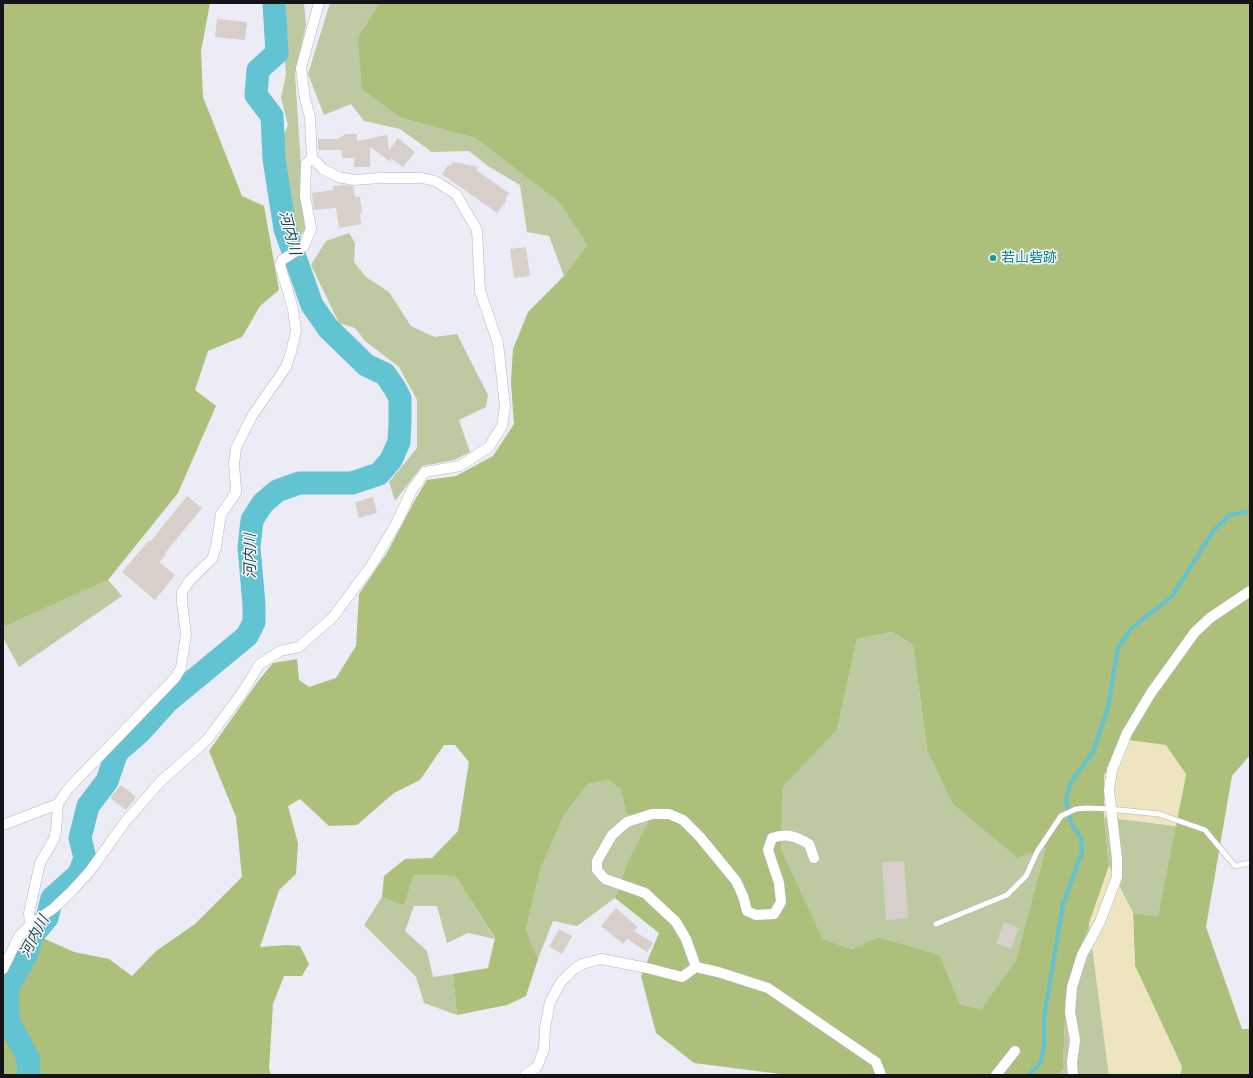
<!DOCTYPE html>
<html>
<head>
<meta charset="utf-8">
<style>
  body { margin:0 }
  #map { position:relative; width:1253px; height:1078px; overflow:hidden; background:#ececf6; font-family:"Varela Round",sans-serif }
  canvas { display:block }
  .frame { position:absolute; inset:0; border:4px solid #141418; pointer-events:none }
</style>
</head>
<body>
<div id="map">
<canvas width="1253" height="1078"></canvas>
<div class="frame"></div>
</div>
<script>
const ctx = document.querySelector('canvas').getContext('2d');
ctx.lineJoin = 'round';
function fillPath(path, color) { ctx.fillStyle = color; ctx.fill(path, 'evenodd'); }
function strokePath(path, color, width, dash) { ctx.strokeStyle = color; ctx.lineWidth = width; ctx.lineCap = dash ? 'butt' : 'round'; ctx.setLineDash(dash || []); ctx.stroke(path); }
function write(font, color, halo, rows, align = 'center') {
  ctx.font = font + ' "Varela Round","Noto Sans JP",sans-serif'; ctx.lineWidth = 3; ctx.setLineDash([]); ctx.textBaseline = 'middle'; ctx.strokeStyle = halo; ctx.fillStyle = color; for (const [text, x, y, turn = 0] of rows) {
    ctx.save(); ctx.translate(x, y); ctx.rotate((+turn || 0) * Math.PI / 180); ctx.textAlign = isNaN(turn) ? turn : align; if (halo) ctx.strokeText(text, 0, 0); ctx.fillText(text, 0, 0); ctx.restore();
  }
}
fillPath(new Path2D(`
  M 280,3 L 304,3 L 306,25 L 295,74 L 305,229 L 299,239 L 288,219 L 278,146 L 288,125 L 281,98 L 286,74 Z
  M 330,3 L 379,3 L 358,37 L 401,118 L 475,138 L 560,203 L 587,245 L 564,276 L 549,236 L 527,232 L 520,185 L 488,166 L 469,151 L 432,152 L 400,129 L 364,121 L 351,104 L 324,115 L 308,74 Z
  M 349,233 L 355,243 L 354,262 L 366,277 L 389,292 L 411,326 L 434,337 L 457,334 L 488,395 L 486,407 L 459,420 L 470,452 L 454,460 L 422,466 L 395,501 L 389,482 L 417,448 L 417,400 L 399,367 L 365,341 L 355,328 L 339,323 L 311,265 L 326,241 Z
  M 108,580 L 122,596 L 19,667 L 3,638 L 3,627 Z
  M 892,632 L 913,645 L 927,749 L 1046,847 L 1016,960 L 981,1011 L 960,1004 L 940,955 L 878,937 L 852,949 L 823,939 L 781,849 L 783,787 L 837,730 L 857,639 Z
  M 608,780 L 621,789 L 626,814 L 649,820 L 629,858 L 615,898 L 577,926 L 553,921 L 538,959 L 526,930 L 540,870 L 564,815 L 588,784 Z
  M 1104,817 L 1176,826 L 1158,916 L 1133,913 L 1109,866 Z
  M 414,875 L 455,876 L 495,939 L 468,933 L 447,943 L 437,906 L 414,906 L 405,931 L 427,951 L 433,977 L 453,974 L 457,1015 L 424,1003 L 416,977 L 364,925 L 382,897 L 404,906 Z
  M 1089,923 L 1109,1075 L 1058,1075 L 1063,1070 L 1066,992 Z`), '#bdc9a0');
fillPath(new Path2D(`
  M 3,3 L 210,3 L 201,51 L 203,97 L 242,196 L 264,206 L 279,290 L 260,306 L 242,337 L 208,351 L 195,390 L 216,406 L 178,493 L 108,580 L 3,627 Z
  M 379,3 L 1250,3 L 1250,755 L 1232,776 L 1206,927 L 1242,1029 L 1250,1029 L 1250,1075 L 1180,1075 L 1182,1067 L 1135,966 L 1133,913 L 1158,916 L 1186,774 L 1104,775 L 1104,817 L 1109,866 L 1066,992 L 1063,1070 L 1058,1075 L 788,1075 L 694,1063 L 656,1033 L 641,976 L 659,933 L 615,898 L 629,858 L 649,820 L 626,814 L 621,789 L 608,780 L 588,784 L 564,815 L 540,870 L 526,930 L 538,959 L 526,996 L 507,1005 L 457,1015 L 453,974 L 488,968 L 495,938 L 455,876 L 414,875 L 404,906 L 382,897 L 384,876 L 405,859 L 432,858 L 458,831 L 469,762 L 455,745 L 444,745 L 420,780 L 394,793 L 357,825 L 329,826 L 300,799 L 288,806 L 298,843 L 296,874 L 279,890 L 260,947 L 287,945 L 300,946 L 309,964 L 302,976 L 284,976 L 273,1004 L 269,1069 L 271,1075 L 3,1075 L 3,982 L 23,942 L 45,939 L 74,952 L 109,959 L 132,976 L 156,951 L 195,924 L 242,877 L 236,817 L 209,751 L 259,680 L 273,663 L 297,659 L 299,680 L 309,687 L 336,678 L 356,646 L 359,594 L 387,553 L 415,500 L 427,480 L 456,476 L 493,456 L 514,424 L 511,382 L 513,349 L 528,312 L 564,276 L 587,245 L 560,203 L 475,138 L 401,118 L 362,89 L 358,37 ZM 892,632 L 913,645 L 927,749 L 953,804 L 1018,858 L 1046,847 L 1016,960 L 981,1010 L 960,1004 L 940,955 L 878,937 L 852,949 L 823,939 L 781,849 L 783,787 L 837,730 L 857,639 Z`), '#acbf7b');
fillPath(new Path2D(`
  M 1129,740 L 1166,745 L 1186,774 L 1176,826 L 1104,817 L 1104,775 Z
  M 1109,866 L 1133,913 L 1135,966 L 1182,1067 L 1180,1075 L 1109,1075 L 1089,923 Z`), '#eee4bf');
strokePath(new Path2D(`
  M 1029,1075 L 1041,1062 L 1044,1045 L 1044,1017 L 1063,904 L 1082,852 L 1081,838 L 1071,823 L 1066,800 L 1071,782 L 1093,752 L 1108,707 L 1118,647 L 1132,628 L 1172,596 L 1214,530 L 1230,515 L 1250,511`), '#62c3d3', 4);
strokePath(new Path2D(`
  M 29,1075 L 28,1058 L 8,1020 L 7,989 L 27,953 L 32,936 L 47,918 L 52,898 L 79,874 L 85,858 L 80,838 L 88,806 L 107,781 L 117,752 L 140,732 L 167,702 L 247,636 L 254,622 L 254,605 L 249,547 L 252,520 L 263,503 L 277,491 L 299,483 L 352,483 L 379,474 L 391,460 L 399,442 L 400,423 L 400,398 L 394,387 L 385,374 L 366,365 L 328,328 L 312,305 L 285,229 L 274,159 L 272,116 L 256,95 L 258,70 L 277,53 L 274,3`), '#62c3d3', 23);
fillPath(new Path2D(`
  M 217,19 L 247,22 L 245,40 L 215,37 Z
  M 346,134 L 357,134 L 357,141 L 387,135 L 389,150 L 398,138 L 415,152 L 403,167 L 390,158 L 391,162 L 370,147 L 370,167 L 354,167 L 354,158 L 342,158 L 342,150 L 318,150 L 318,139 L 337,139 Z
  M 453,162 L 478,167 L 476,170 L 509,193 L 505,199 L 507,200 L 497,213 L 442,174 L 448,165 L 450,166 Z
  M 344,185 L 353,186 L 355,197 L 360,197 L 362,213 L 360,213 L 361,224 L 339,228 L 336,208 L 314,210 L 312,193 L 334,190 L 333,186 Z
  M 526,247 L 530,276 L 514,278 L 510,249 Z
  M 187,496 L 202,508 L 164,554 L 166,555 L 159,562 L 175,575 L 155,600 L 122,572 L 149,540 L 150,542 Z
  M 373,497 L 377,513 L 359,518 L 355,502 Z
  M 121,785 L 136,797 L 126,810 L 110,798 Z
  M 904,861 L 908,918 L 886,920 L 882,862 Z
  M 616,908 L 638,927 L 634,931 L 653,943 L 647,952 L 627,939 L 623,944 L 601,926 Z
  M 1004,922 L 1019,928 L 1011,949 L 996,943 Z
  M 559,929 L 572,936 L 562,954 L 549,947 Z`), '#d9cfca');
const lane = new Path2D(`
  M 936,924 L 1007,895 L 1026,876 L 1037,852 L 1061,816 L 1076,809 L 1086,808 L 1110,809 L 1159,814 L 1205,830 L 1235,866 L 1250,863`);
const street = new Path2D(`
  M 3,825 L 58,804
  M 30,925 L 29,913 L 40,863 L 54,839 L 56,831 L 58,804 L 67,790 L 175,678 L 181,668 L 186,634 L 182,602 L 182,592 L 190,580 L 212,559 L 216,547 L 221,514 L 236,493 L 236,489 L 234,464 L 236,448 L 252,416 L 286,367 L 291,352 L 296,331 L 293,309 L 280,265 L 282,260 L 304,246 L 311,229 L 305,196 L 306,164 L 312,158
  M 696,967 L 686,939 L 676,922 L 645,893 L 605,879 L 597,870 L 597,861 L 612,835 L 627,822 L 652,814 L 669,814 L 683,820 L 700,837 L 736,881 L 743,896 L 747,911 L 756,915 L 774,914 L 781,902 L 779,883 L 768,850 L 772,838 C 787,833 795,836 809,844 L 814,858
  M 3,969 L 19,936 L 30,925 L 54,908 L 71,892 L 90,871 L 125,822 L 160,782 L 207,740 L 244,690 L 259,665 L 280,651 L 299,647 L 333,617 L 371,566 L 396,524 L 412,490 L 425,472 L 460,466 L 489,447 L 502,426 L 505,407 L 498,343 L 480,291 L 477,230 L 456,194 L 435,181 L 422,178 L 380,178 L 354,180 L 338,177 L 323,169 L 312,158 L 310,117 L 305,99 L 301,68 L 319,3
  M 525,1075 L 537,1067 L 544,1049 L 545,1028 L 550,1002 L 561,982 L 573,970 L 582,964 L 601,959 L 647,968 L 682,977 L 696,967 L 718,972 L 768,988 L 876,1062 L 881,1075
  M 996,1075 L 1015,1051
  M 1073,1075 L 1072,1063 L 1075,1040 L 1070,1012 L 1072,987 L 1082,955 L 1100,922 L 1117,877 L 1117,859 L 1109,790 L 1112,770 L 1127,733 L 1151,693 L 1195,632 L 1210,618 L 1250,591`);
strokePath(lane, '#b6b6c0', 6);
strokePath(street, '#b6b6c0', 11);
strokePath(lane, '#fff', 5);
strokePath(street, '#fff', 10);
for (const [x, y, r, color] of [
  [993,258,4,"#0f9aa8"]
]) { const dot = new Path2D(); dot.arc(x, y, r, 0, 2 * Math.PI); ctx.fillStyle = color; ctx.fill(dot); strokePath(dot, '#fafafe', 1.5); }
write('14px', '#0d838f', '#fafafe', [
  ["若山砦跡",1001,258]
], 'left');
write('italic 15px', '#1d4950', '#fafafe', [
  ["河内川",289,233,75],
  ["河内川",251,556,-90],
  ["河内川",35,937,-62]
]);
</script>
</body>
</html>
